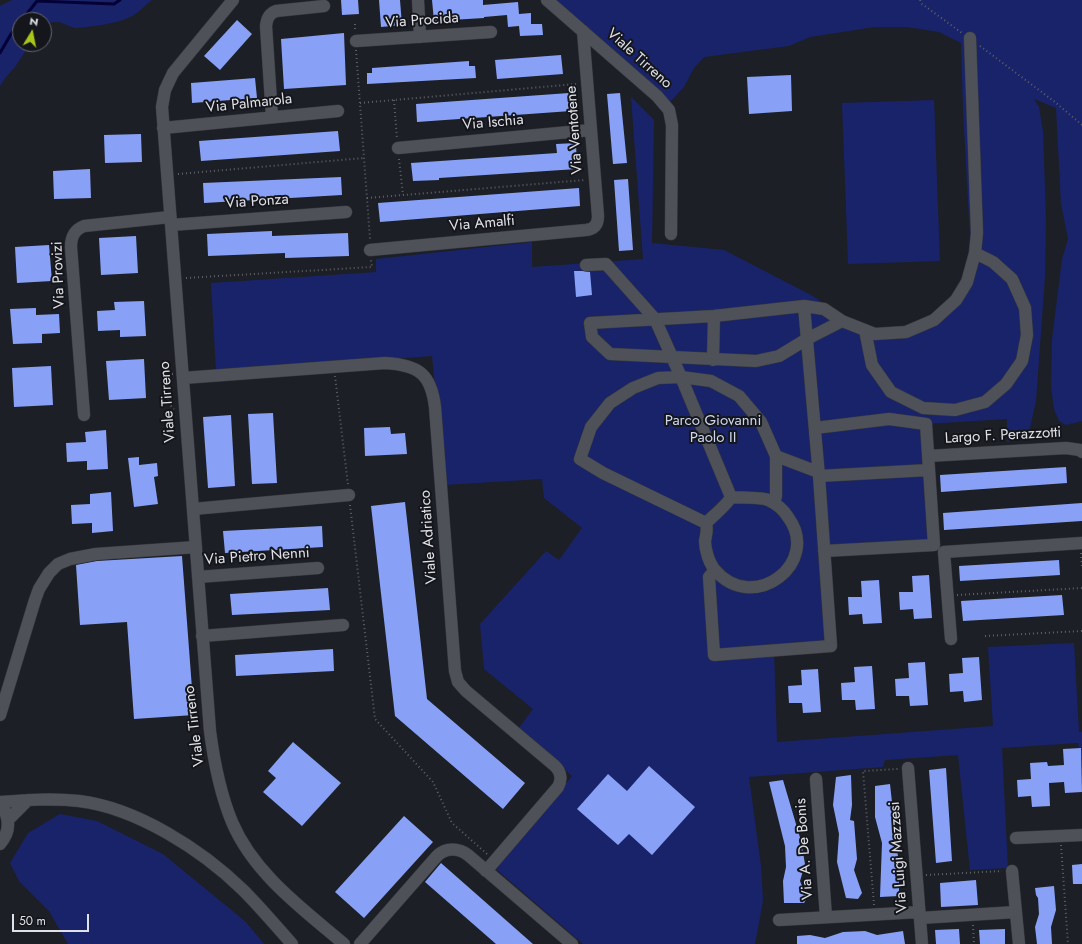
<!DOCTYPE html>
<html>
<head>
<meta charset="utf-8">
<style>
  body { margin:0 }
  #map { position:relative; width:1082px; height:944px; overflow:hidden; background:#1d1f26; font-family:Jost,sans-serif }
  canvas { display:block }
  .north { position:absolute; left:12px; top:12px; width:40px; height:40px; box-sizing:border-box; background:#14161c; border:1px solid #65676d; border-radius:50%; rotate:10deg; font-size:11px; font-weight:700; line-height:16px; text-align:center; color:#dfe1e6 }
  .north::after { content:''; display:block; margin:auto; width:14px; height:18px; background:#a9c719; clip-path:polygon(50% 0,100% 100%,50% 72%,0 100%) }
  .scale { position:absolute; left:12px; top:914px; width:77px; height:18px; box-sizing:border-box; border:2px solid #dfe1e6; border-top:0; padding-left:5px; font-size:12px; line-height:14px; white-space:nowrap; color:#dfe1e6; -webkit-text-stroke:3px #14161c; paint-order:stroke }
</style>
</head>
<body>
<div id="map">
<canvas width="1082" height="944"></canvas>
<div class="north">N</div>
<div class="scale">50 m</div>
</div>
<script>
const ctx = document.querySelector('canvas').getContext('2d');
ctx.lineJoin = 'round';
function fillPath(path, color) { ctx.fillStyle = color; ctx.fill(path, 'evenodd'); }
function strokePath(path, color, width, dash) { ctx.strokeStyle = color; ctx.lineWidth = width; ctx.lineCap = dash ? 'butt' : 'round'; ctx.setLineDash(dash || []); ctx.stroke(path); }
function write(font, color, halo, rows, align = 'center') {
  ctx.font = font + ' Jost,sans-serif'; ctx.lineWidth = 4; ctx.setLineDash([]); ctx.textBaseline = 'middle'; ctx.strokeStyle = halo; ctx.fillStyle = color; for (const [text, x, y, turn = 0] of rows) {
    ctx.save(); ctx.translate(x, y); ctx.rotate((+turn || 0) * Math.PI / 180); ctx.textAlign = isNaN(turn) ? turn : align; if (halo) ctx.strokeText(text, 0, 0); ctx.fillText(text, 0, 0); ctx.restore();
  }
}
fillPath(new Path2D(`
  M 12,0 L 152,0 C 145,5 138,14 130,17 C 116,24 94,26 78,28 C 68,29 57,14 44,27 L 44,20 L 20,20 L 20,44 L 30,44 L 15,67 L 6,77 L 0,86 L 0,6 Z
  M 551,0 L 1082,0 L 1082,421 L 1066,425 L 1059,421 L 1054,409 L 1051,386 L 1052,339 L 1062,259 L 1068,239 L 1061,204 L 1056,108 L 1034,99 L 1039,107 L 1043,131 L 1046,218 L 1045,277 L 1036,401 L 1028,437 L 1007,442 L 1007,419 L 926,424 L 934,545 L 824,551 L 831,646 L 774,650 L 777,742 L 993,726 L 988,647 L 1074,643 L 1079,732 L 1082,732 L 1082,758 L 1081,758 L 1078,743 L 1002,748 L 1008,868 L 970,870 L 958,755 L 885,760 L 883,767 L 749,777 L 761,866 L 763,901 L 755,944 L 583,944 L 496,869 L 572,776 L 518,729 L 533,709 L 484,669 L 480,624 L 546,551 L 559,560 L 582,528 L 544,498 L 542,479 L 445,485 L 432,356 L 216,372 L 211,283 L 376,272 L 376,259 L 532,242 L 532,267 L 643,259 L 631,97 L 654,120 L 652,243 L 724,250 L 813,296 L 836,312 L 865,325 L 878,328 L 903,326 L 929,316 L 950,300 L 967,267 L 970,238 L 963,110 L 961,43 L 939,32 L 907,27 L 875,27 L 810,37 L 789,46 L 704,57 L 694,68 L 684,87 L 670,102 Z
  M 934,100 L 940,261 L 848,264 L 842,103 Z
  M 60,814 L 97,821 L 163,854 L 246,922 L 264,944 L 68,944 L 49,911 L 19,881 L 10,863 L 28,833 Z`), '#192369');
strokePath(new Path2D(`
  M 22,20 L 37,1 L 114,4 L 120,0
  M 0,53 L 11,34 L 20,23`), '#040137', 3);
fillPath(new Path2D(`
  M 341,0 L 358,0 L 359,14 L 342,15 Z
  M 379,0 L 400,0 L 402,25 L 381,27 Z
  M 432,0 L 483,0 L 483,5 L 518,2 L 519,14 L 531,13 L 531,24 L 542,24 L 543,35 L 520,36 L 519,26 L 508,27 L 507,15 L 484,17 L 484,18 L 434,21 Z
  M 237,20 L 252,34 L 220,70 L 204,56 Z
  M 344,33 L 346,85 L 284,89 L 281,39 Z
  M 561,55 L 563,74 L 497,79 L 495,60 Z
  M 469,61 L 469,66 L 475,66 L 476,78 L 367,84 L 367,73 L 372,73 L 372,68 Z
  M 791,75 L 792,111 L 749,114 L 747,77 Z
  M 255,78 L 257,98 L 192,103 L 191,83 Z
  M 569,93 L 571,111 L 417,122 L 416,104 Z
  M 620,93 L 627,163 L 613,164 L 607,94 Z
  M 338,131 L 340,151 L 201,161 L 199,141 Z
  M 141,134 L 142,162 L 105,163 L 104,135 Z
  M 576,143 L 577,169 L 439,178 L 439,180 L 413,181 L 411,163 L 557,153 L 556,144 Z
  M 90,169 L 91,198 L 54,199 L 53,171 Z
  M 341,177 L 342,195 L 204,203 L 203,183 Z
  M 628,179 L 633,250 L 619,251 L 614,180 Z
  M 579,188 L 580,206 L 380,222 L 378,203 Z
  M 272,231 L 272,236 L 348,233 L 349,256 L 285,258 L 285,253 L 208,256 L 207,234 Z
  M 136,236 L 138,273 L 101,275 L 99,238 Z
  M 49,245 L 52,281 L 17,283 L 15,247 Z
  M 574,271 L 582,271 L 590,272 L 592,295 L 576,297 Z
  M 144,301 L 146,336 L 120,337 L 120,330 L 98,331 L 97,311 L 115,310 L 114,302 Z
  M 36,308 L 36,315 L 59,314 L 60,333 L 42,334 L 42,343 L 13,344 L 10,309 Z
  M 144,359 L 146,398 L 109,400 L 106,361 Z
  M 51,366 L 53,405 L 14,407 L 12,368 Z
  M 273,413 L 277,483 L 252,484 L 248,414 Z
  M 231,415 L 235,486 L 208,488 L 203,417 Z
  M 390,427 L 391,434 L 405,433 L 407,454 L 365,456 L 364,428 Z
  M 106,430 L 108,469 L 87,470 L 87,461 L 67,462 L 66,443 L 86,442 L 85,432 Z
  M 139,457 L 139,465 L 157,463 L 158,476 L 154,477 L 158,504 L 134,507 L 128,458 Z
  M 1066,467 L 1067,483 L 941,492 L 940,475 Z
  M 111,492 L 113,531 L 92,533 L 92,523 L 72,524 L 71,505 L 90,504 L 90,494 Z
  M 405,502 L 427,699 L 525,783 L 503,809 L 395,716 L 371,506 Z
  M 1082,503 L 1082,521 L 944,530 L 943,513 Z
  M 322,526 L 323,547 L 225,553 L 223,531 Z
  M 182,556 L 194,715 L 134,719 L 127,622 L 80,625 L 76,565 L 97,561 Z
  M 1059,560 L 1060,575 L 960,581 L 959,566 Z
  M 929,575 L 932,618 L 914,619 L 913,609 L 900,610 L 899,592 L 913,592 L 912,576 Z
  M 879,580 L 882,623 L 863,624 L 862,614 L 849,615 L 848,597 L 862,597 L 861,581 Z
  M 328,588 L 330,610 L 232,615 L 230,594 Z
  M 1062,595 L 1064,615 L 963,621 L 961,601 Z
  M 333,649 L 334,671 L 236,676 L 235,655 Z
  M 979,657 L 982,700 L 964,702 L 963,691 L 950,692 L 949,674 L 963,673 L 962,658 Z
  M 925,662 L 928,705 L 910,706 L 909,696 L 896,696 L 895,679 L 909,678 L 908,663 Z
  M 872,666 L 875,709 L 856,710 L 855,700 L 842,700 L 841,683 L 855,682 L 854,667 Z
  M 818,669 L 821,712 L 803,713 L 802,703 L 789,703 L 788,686 L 802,685 L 801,670 Z
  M 293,742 L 341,783 L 302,826 L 263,792 L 276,778 L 268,771 Z
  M 1081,748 L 1082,792 L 1065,793 L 1064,782 L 1049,783 L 1050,806 L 1032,807 L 1031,796 L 1018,797 L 1017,780 L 1031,779 L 1030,763 L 1047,762 L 1048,766 L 1064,765 L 1063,749 Z
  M 649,766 L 695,807 L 652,855 L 629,834 L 618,845 L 577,809 L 608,774 L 627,791 Z
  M 946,768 L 952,861 L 936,863 L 929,770 Z
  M 851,775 L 852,805 L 850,820 L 854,821 L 857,859 L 854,870 L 862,893 L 858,899 L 846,898 L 837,862 L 839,834 L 833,805 L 836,777 Z
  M 783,780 L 801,841 L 805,864 L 800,881 L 807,898 L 804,903 L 784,903 L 783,881 L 786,867 L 785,846 L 769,782 Z
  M 890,784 L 899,866 L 899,896 L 880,897 L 882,843 L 875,817 L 875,786 Z
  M 404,816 L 433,842 L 364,918 L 335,892 Z
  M 441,863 L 533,944 L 496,944 L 425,882 Z
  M 1082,864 L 1082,884 L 1073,884 L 1072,865 Z
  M 976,880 L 978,905 L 941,907 L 940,883 Z
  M 1054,886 L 1056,910 L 1051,927 L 1052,944 L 1037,944 L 1035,927 L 1039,914 L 1038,898 L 1036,895 L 1035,888 Z
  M 959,929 L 960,944 L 936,944 L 935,930 Z
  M 1005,929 L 1005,944 L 980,944 L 979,930 Z
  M 865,931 L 877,935 L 903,931 L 905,944 L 797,944 L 797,936 L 810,935 L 825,938 L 843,932 Z`), '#88a1f6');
const minor = new Path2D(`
  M 233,0 L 173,73 L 165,90 L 162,107 L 210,731 C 214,762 220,793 232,822 C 254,874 303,909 344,944
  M 418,0 L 420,37
  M 547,0 L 657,96 L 669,110 L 672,125 L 671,234
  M 356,41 L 491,32
  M 272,117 L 266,26 C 267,18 269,14 276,11 L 324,6
  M 163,128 L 338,111
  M 398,148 L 591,130
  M 171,225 L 346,212
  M 370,250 L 586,230 C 594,229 598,225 598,216 L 583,31
  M 586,265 L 606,264 L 655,319 L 681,377 L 731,497
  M 842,321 L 807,339 L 779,356 L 756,361 L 610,354 L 592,337 L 590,323 L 714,316 L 804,306 L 824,309 L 842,321 L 875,334 L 906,332 L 934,320 L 956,300 L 967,282 L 975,253 L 977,233 L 970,38
  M 865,330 L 872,365 L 891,392 L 923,408 L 955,410 L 985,402 L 1006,384 L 1022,361 L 1027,335 L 1025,308 L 1012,279 L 993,262 L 975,253
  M 713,360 L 714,316
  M 183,378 L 385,363 C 419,365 431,374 435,407 L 455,671 L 458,682 L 466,691 L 555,766 C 561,772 562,780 558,787 L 486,871
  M 84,415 L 71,247 C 71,237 74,230 84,226 L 170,217
  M 815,428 L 889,419 L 926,424 L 934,545 L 824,551
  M 776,456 L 818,472
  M 928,456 L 1066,448 L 1080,450 L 1082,452
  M 819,476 L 929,470
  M 731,497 C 740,498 761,497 768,500 C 777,504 783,509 788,517 C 822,563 753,615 715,570 C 709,563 705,550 705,541 C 706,535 708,530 706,523 C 712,517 728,504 731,497 Z
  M 193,509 L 349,495
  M 706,523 L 603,473 L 580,459 L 591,427 L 610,403 L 633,388 L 658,378 L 681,377 L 711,381 L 739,396 L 761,422 L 776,456 L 776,496 L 774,503
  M 715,570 L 709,577 L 714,655 L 831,646 L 819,476 L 804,306
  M 198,577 L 318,568
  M 202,636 L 343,625
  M 951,639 L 944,552 L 1082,543
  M 0,715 L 35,600 L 39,589 L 49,573 L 58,564 L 70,559 L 96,554 L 196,547
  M 908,768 L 922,944
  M 816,779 L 826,917
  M 0,802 C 26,800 53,798 79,801 C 137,808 202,850 243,890 C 260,907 276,926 292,944
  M 0,803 C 10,817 11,831 0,844
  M 8,820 L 28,800
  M 1016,838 L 1082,835
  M 1012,871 L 1019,944
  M 920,918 L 1016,912
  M 779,920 L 919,912
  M 360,944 L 437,856 C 446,847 459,848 468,855 L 572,944`);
strokePath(minor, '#37393e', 13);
strokePath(new Path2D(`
  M 920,0 L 922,4 L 962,33
  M 355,24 L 355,30
  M 980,46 L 1055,102 L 1082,125
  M 356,50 L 370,239
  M 394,100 L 397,139
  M 360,103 L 576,84
  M 399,159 L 403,195
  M 178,174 L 364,158
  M 367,198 L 585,180
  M 186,278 L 372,267 L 371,260
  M 173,374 L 166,374 L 168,403 L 174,409
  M 335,376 L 348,485
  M 350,505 L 375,719 L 433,782 L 452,823 L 487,854
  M 1081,553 L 1082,568
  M 957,595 L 1082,588
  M 985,636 L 1082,631
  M 1061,845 L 1068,944
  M 926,875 L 1002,871
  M 874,905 L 863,771 L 898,769
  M 973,925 L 974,944`), '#5f6167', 2, [1, 3]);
strokePath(minor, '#4e5158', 12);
write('15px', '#dfe1e6', '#14161c', [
  ["Via Procida",422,21,-4],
  ["Viale Tirreno",639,59,42],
  ["Via Palmarola",249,104,-6],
  ["Via Ischia",493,123,-5],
  ["Via Ventotene",575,130,-94],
  ["Via Ponza",257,202,-4],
  ["Via Amalfi",482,224,-5],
  ["Via Provizi",59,275,-92],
  ["Viale Tirreno",168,402,-94],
  ["Largo F. Perazzotti",1003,436,-3],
  ["Viale Adriatico",429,537,-94],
  ["Via Pietro Nenni",257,557,-4],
  ["Viale Tirreno",195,726,-97],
  ["Via A. De Bonis",805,849,-94],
  ["Via Luigi Mazzesi",899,857,-94]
]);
write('15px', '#ced6ec', '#14161c', [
  ["Parco Giovanni",713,421],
  ["Paolo II",713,438]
]);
</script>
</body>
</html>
